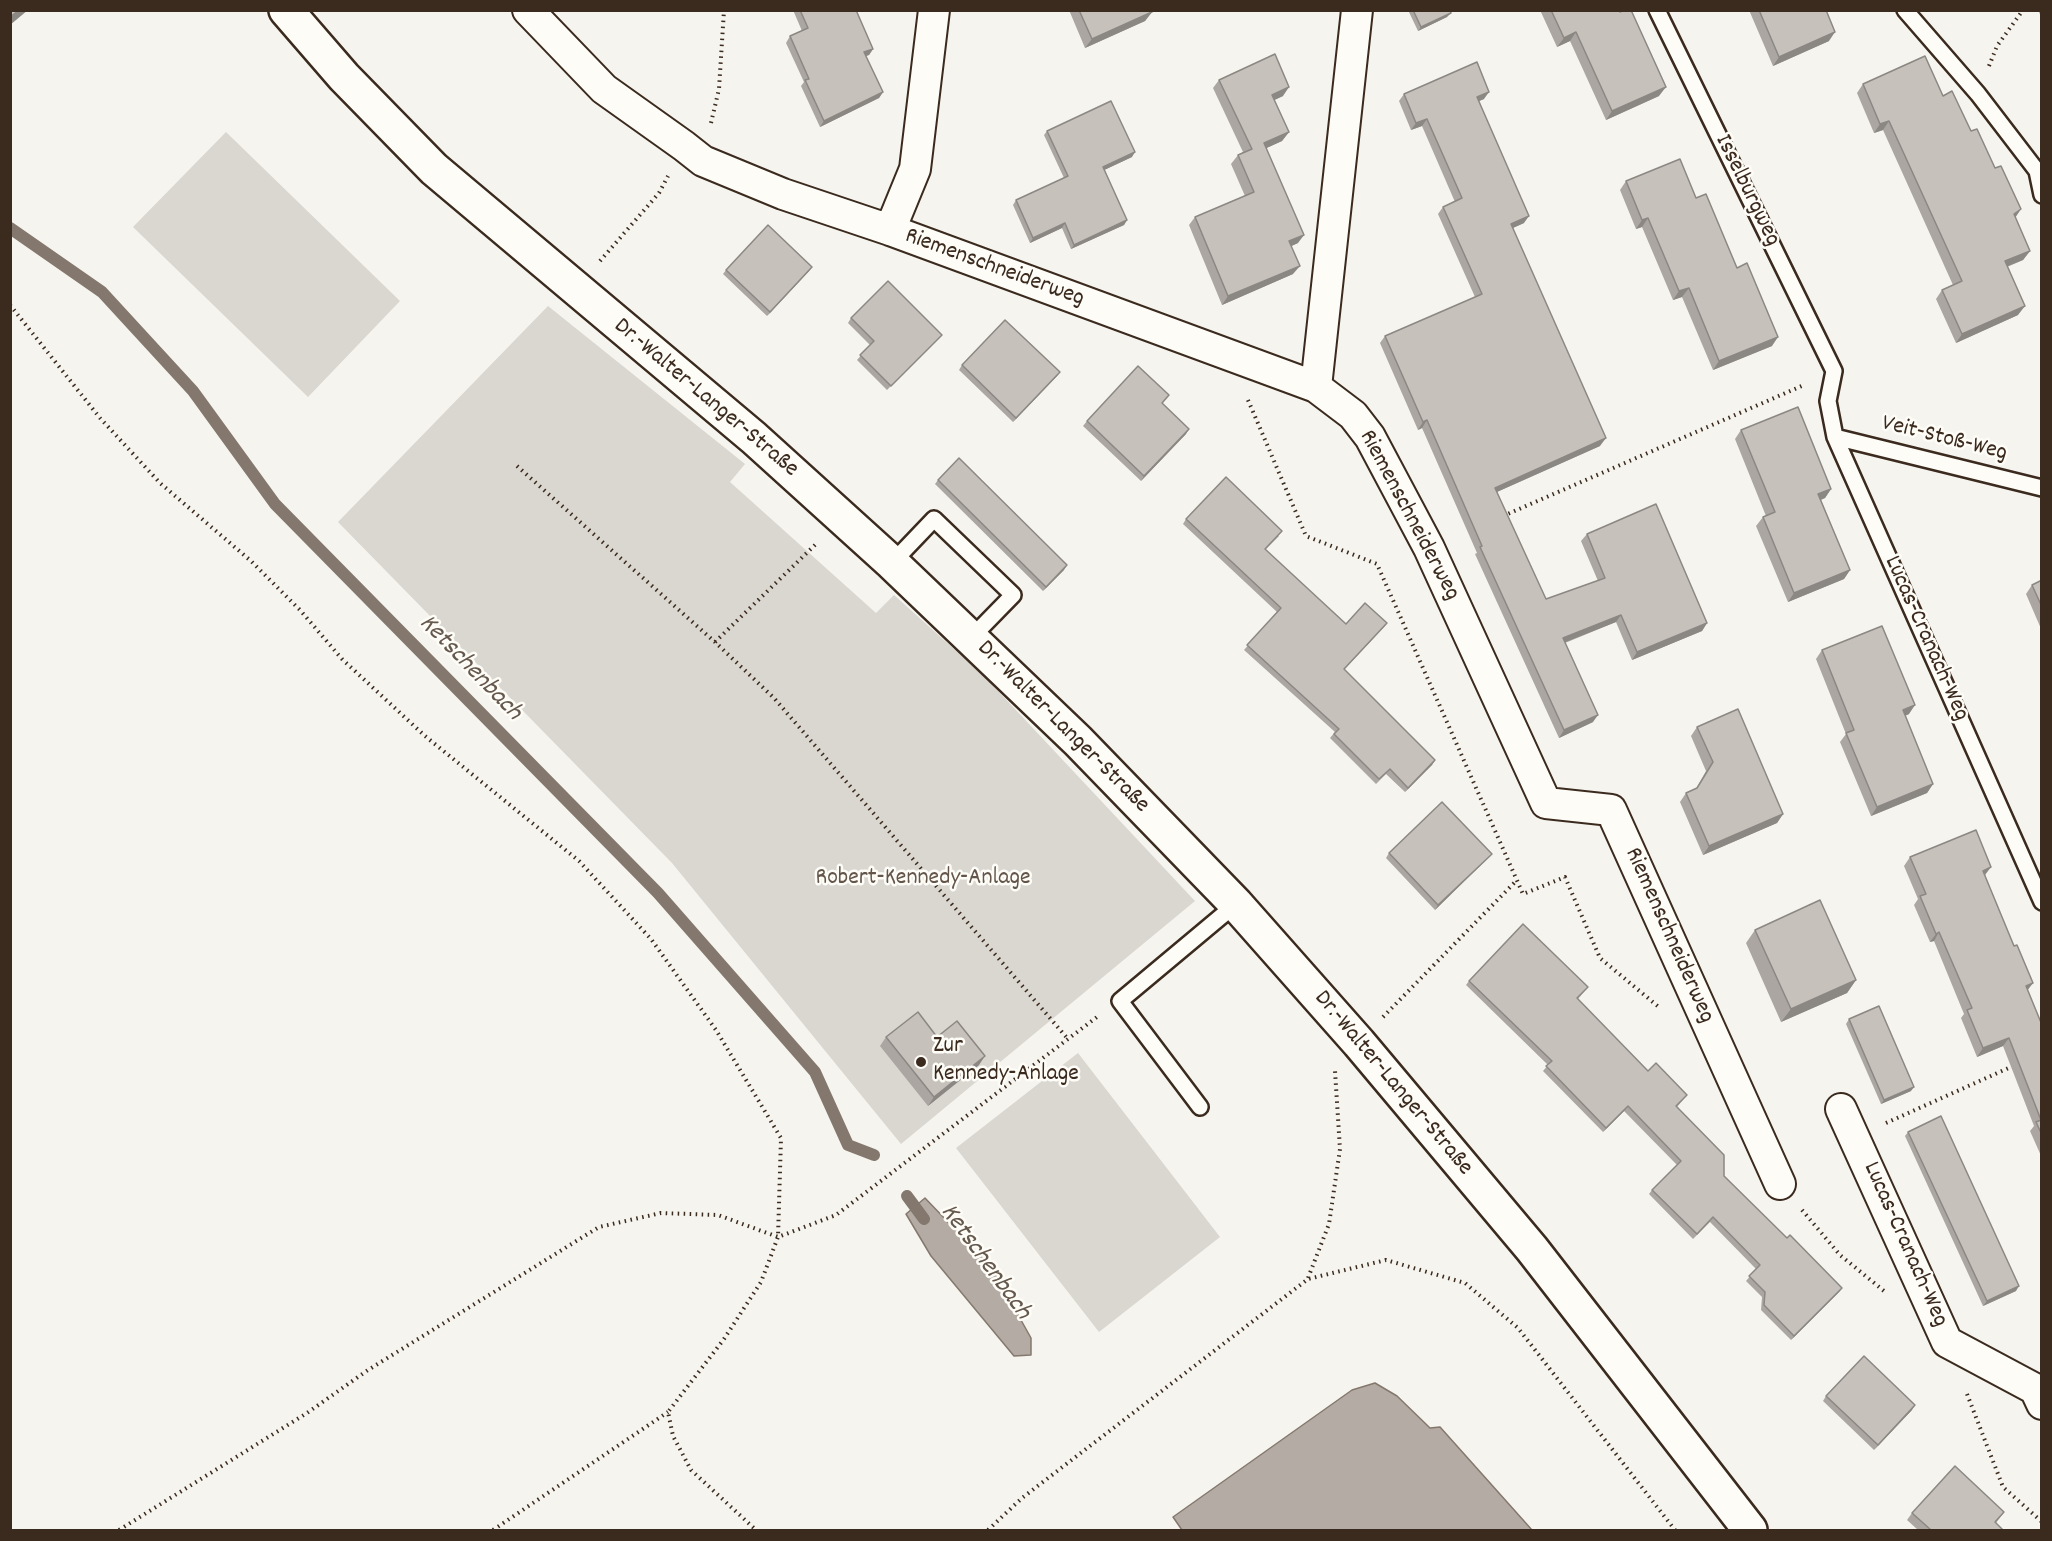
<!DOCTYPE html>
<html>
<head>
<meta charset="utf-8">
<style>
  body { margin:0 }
  #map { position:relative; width:2052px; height:1541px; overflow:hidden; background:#f5f4ee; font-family:Dekko,sans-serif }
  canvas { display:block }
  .frame { position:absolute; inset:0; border:12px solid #3b2a1e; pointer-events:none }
</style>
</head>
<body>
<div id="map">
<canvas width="2052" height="1541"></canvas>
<div class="frame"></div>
</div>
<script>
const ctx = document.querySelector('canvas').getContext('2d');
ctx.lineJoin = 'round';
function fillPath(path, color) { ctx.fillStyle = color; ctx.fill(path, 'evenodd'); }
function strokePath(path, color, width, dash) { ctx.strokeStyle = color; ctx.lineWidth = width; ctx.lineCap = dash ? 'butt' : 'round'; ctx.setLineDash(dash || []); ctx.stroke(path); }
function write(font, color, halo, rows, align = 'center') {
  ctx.font = font + ' Dekko,sans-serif'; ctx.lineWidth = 5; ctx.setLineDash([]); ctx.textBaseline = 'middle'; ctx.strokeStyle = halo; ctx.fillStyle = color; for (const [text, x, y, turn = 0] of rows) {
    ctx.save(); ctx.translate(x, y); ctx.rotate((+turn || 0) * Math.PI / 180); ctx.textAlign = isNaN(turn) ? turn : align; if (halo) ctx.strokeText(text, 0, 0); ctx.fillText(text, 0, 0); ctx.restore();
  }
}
fillPath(new Path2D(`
  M 226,132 L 400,301 L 308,397 L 133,227 Z
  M 548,306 L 745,464 L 730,482 L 876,613 L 894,595 L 984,676 L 1195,901 L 901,1144 L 672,863 L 338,522 Z
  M 1078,1053 L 1220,1237 L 1099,1332 L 956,1148 Z`), '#dad6d0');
const water = new Path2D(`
  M 925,1198 L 992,1268 L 1031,1338 L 1031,1355 L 1014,1356 L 931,1256 L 906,1214 Z
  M 1375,1383 L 1397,1396 L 1430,1428 L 1440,1427 L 1532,1530 L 1182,1530 L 1173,1517 L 1352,1390 Z`);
fillPath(water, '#b4aca4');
strokePath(water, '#84786e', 1.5);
strokePath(new Path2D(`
  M 10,228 L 102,292 L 193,391 L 275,504 L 658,893 L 815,1072 L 848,1145 L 874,1155
  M 907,1196 L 924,1219`), '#84786e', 12);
const service = new Path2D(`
  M 1657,10 L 1834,371 L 1828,401 L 1835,437 L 2042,902
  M 1905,10 L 1978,94 L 2037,171 L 2042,195
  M 1835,437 L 2042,488
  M 892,563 L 934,519 L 1013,595 L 971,638
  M 1200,1107 L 1120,1001 L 1236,904`);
const minor = new Path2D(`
  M 528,10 L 604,89 L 684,146 L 703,161 L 783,194 L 890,230 L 1316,387 L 1353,415 L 1370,437 L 1429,548 L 1546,803 L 1611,810 L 1780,1184
  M 890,230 L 915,169 L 934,10
  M 1316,387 L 1357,10
  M 1841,1109 L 1947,1342 L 2035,1389 L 2042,1404`);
const tertiary = new Path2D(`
  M 286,10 L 344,77 L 434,169 L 754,438 L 892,563 L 1078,741 L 1236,904 L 1359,1043 L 1532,1249 L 1750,1530`);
strokePath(service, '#3b2a1e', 20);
strokePath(minor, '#3b2a1e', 34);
strokePath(tertiary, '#3b2a1e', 38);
strokePath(new Path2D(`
  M 1989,66 L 1997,46 L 2023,10
  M 711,123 L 719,89 L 724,10
  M 600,261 L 659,193 L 668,176
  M 10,305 L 100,418 L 160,483 L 251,561 L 300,610 L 342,659 L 425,736 L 579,861 L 651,939 L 716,1030 L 781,1138 L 778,1237 L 761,1282 L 724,1339 L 668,1412 L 673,1436 L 691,1470 L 756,1530
  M 1248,400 L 1306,536 L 1377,564 L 1523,894 L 1565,877 L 1600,958 L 1660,1008
  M 517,466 L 715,642 L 774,698 L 1068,1039
  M 1503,516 L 1804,385
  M 715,642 L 816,544
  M 1383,1017 L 1517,880
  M 1886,1123 L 2013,1066
  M 1802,1210 L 1840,1255 L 1884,1291
  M 1308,1278 L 1329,1224 L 1340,1149 L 1335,1071
  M 1967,1394 L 2003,1487 L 2042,1522
  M 119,1530 L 307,1413 L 368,1370 L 599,1227 L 661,1213 L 718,1215 L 778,1237 L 836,1215 L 1097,1017
  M 493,1530 L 668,1412
  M 988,1530 L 1022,1498 L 1308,1279 L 1386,1260 L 1465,1283 L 1518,1328 L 1675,1530`), '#3b2a1e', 4, [1.5, 4.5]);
strokePath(service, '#fdfcf7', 15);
strokePath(minor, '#fdfcf7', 30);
strokePath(tertiary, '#fdfcf7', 33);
fillPath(new Path2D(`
  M 793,10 L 856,10 L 873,49 L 869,55 L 866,56 L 883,92 L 879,98 L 820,127 L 801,86 L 804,82 L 786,43 L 790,36 L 802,31 Z
  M 1069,10 L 1151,10 L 1152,12 L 1145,21 L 1085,48 Z
  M 1408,10 L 1450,10 L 1447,17 L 1418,31 Z
  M 1540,10 L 1620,10 L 1659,96 L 1606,120 L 1570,41 L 1557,47 Z
  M 1749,10 L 1826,10 L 1829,41 L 1773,66 Z
  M 2038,10 L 2042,10 L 2042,19 Z
  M 1219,80 L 1283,96 L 1274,100 L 1289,132 L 1282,141 L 1266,148 L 1298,243 L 1291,246 L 1293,274 L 1222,305 L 1189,225 L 1195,217 L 1245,196 L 1231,164 L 1238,155 L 1243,152 L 1213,88 Z
  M 1863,84 L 1943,96 L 1971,131 L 2021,209 L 2015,217 L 2030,251 L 2023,260 L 2007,267 L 2018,315 L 1956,343 L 1936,299 L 1942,290 L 1953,285 L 1883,130 L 1874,133 L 1857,93 Z
  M 1404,94 L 1484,99 L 1479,101 L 1524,223 L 1513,228 L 1600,446 L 1497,492 L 1546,599 L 1598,581 L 1581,541 L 1587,534 L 1707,623 L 1702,631 L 1632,660 L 1616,622 L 1565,643 L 1593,722 L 1559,738 L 1475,554 L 1477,553 L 1422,428 L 1418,430 L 1380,343 L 1385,336 L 1475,297 L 1438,214 L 1443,207 L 1455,202 L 1422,126 L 1411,130 L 1399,101 Z
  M 1047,131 L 1132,157 L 1104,170 L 1127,220 L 1124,225 L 1071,249 L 1062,228 L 1030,243 L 1013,205 L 1016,200 L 1064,178 L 1044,135 Z
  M 1626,181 L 1696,198 L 1737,268 L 1772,346 L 1713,370 L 1682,297 L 1673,300 L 1642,227 L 1636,229 L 1620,190 Z
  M 726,270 L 809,271 L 767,316 L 723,274 Z
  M 851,318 L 938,339 L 887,390 L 857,360 L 870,345 L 848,323 Z
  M 962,365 L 1057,376 L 1013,422 L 959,370 Z
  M 1169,395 L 1162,404 L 1186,434 L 1141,481 L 1083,426 L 1087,421 Z
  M 1741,430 L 1831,489 L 1825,498 L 1821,500 L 1850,570 L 1844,579 L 1788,602 L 1756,526 L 1763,517 L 1766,516 L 1735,439 Z
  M 938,480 L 1064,570 L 1043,591 L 935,484 Z
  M 1186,519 L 1279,536 L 1265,550 L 1346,624 L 1387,623 L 1344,669 L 1435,760 L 1432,765 L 1405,792 L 1386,774 L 1376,784 L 1330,738 L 1335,732 L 1244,650 L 1277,612 L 1183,524 Z
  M 2042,580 L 2042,631 L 2026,594 L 2032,585 Z
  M 1822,650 L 1909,714 L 1905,716 L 1933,784 L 1927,793 L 1871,816 L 1840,742 L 1846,734 L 1816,659 Z
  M 1697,727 L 1783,814 L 1777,823 L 1703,855 L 1680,802 L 1686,793 L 1696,789 L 1706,771 L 1691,736 Z
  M 1389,853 L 1488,858 L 1435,910 L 1386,858 Z
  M 1910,857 L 1985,875 L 2028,991 L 2042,1025 L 2042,1158 L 2030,1131 L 2034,1126 L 2003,1046 L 1977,1057 L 1961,1018 L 1964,1014 L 1934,941 L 1930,942 L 1914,905 L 1918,899 L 1904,866 Z
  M 1755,930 L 1856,980 L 1847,993 L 1781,1022 L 1746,943 Z
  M 1469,981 L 1588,987 L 1578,999 L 1648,1071 L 1687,1095 L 1677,1107 L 1724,1176 L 1787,1238 L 1842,1288 L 1839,1292 L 1791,1340 L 1761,1310 L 1762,1297 L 1746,1281 L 1756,1269 L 1710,1222 L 1693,1239 L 1649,1194 L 1652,1190 L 1677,1165 L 1624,1111 L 1603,1132 L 1543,1071 L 1548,1065 L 1466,985 Z
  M 1849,1019 L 1911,1091 L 1881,1104 L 1846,1024 Z
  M 886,1037 L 937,1037 L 979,1065 L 928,1106 L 880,1046 Z
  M 1908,1132 L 2016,1291 L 1983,1306 L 1905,1136 Z
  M 1826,1396 L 1912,1410 L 1874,1450 L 1823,1401 Z
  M 2004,1512 L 1996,1523 L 2003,1530 L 1918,1530 L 1907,1520 L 1912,1513 Z`), '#aba6a1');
fillPath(new Path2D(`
  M 19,10 L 28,10 L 10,25 L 10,17 Z
  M 1152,12 L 1145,21 L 1085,48 L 1092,39 Z
  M 1451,13 L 1447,17 L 1418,31 L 1421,27 Z
  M 1576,32 L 1570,41 L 1557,47 L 1564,38 Z
  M 1835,32 L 1829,41 L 1773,66 L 1779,57 Z
  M 873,49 L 869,55 L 860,58 L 864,52 Z
  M 1289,87 L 1283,96 L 1266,104 L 1272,95 Z
  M 1666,87 L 1659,96 L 1606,120 L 1612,111 Z
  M 883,92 L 879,98 L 820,127 L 824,121 Z
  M 1489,92 L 1484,99 L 1472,104 L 1477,97 Z
  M 1427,119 L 1422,126 L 1411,130 L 1416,123 Z
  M 1889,121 L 1883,130 L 1874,133 L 1880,124 Z
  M 1289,132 L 1282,141 L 1258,152 L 1264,143 Z
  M 1135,152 L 1132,157 L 1100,172 L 1103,167 Z
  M 2021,209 L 2015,218 L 2014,214 Z
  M 1529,216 L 1524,223 L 1506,231 L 1511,224 Z
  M 1648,218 L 1642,227 L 1636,229 L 1642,220 Z
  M 1127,220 L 1124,225 L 1071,249 L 1074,245 Z
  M 1065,223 L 1062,228 L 1030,243 L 1033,238 Z
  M 1304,235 L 1298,243 L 1283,250 L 1289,241 Z
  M 2030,251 L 2023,260 L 1998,270 L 2005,261 Z
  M 1300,266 L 1293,274 L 1222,305 L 1228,296 Z
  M 812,267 L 809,271 L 767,316 L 770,312 Z
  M 1689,288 L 1682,297 L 1673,300 L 1679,291 Z
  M 2025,306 L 2018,315 L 1956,343 L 1962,334 Z
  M 1778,337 L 1772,346 L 1713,370 L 1719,361 Z
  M 1060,372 L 1057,376 L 1013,422 L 1016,418 Z
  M 1427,420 L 1422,428 L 1418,430 L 1423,422 Z
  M 1189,429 L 1186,434 L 1141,481 L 1144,476 Z
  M 1606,438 L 1600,446 L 1490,495 L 1495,488 Z
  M 1831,489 L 1825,498 L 1812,503 L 1818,494 Z
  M 1067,565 L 1064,570 L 1043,591 L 1046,587 Z
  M 1850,570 L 1844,579 L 1788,602 L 1794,593 Z
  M 1621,615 L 1616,622 L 1558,645 L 1563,638 Z
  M 1387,623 L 1383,628 L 1341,673 L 1344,669 Z
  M 1707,623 L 1702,631 L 1632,660 L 1637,652 Z
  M 1915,705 L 1909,714 L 1897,719 L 1903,710 Z
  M 1598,715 L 1593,722 L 1559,738 L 1564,730 Z
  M 1435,760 L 1432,765 L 1405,792 L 1408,788 Z
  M 1933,784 L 1927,793 L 1871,816 L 1877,807 Z
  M 1783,814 L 1777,823 L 1703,855 L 1709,846 Z
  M 1492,854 L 1488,858 L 1435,910 L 1438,905 Z
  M 1991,867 L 1985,875 L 1983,871 Z
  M 1939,932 L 1934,941 L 1930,942 L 1936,934 Z
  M 1856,980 L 1847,993 L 1781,1022 L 1791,1009 Z
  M 2033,983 L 2027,991 L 2026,986 Z
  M 2009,1038 L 2003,1046 L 1977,1057 L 1983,1048 Z
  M 985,1056 L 979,1065 L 928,1106 L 934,1097 Z
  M 1914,1087 L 1911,1091 L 1881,1104 L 1884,1100 Z
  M 1628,1106 L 1624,1111 L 1603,1132 L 1606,1128 Z
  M 2019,1286 L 2016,1291 L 1983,1306 L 1987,1301 Z
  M 1842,1288 L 1839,1292 L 1791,1340 L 1794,1336 Z
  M 1915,1405 L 1912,1410 L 1874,1450 L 1878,1445 Z`), '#8b8783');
const building = new Path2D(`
  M 10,10 L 19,10 L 10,17 Z
  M 800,10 L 856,10 L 873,49 L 864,52 L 883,92 L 824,121 L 805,80 L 809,79 L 790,36 L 808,28 Z
  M 1079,10 L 1151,10 L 1152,12 L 1092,39 Z
  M 1413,10 L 1450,10 L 1451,13 L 1421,27 Z
  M 1551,10 L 1620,10 L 1620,12 L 1624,10 L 1631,10 L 1666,87 L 1612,111 L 1576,32 L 1564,38 Z
  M 1759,10 L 1826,10 L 1835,32 L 1779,57 Z
  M 1275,54 L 1289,87 L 1272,95 L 1289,132 L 1264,143 L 1304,235 L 1289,241 L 1300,266 L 1228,296 L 1195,217 L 1254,192 L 1238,155 L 1252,149 L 1219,80 Z
  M 1925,56 L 1943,96 L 1952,91 L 1971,131 L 1977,129 L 1995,168 L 2001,166 L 2021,209 L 2014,214 L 2030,251 L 2005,261 L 2025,306 L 1962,334 L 1942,290 L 1962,281 L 1889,121 L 1880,124 L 1863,84 Z
  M 1477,62 L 1489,92 L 1477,97 L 1529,216 L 1511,224 L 1606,438 L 1495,488 L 1546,599 L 1605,578 L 1587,534 L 1656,504 L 1707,623 L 1637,652 L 1621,615 L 1563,638 L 1598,715 L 1564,730 L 1480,547 L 1482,546 L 1427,420 L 1423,422 L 1385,336 L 1482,294 L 1443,207 L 1462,198 L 1427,119 L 1416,123 L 1404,94 Z
  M 1111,101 L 1135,152 L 1103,167 L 1127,220 L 1074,245 L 1065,223 L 1033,238 L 1016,200 L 1068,176 L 1047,131 Z
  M 1680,159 L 1696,198 L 1706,194 L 1737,268 L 1747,263 L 1778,337 L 1719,361 L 1689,288 L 1679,291 L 1648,218 L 1642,220 L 1626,181 Z
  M 768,225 L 812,267 L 770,312 L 726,270 Z
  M 888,281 L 942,335 L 891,386 L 860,355 L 874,341 L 851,318 Z
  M 1005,320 L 1060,372 L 1016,418 L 962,365 Z
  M 1138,366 L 1169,395 L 1162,403 L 1189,429 L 1144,476 L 1087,421 Z
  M 1798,407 L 1831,489 L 1818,494 L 1850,570 L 1794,593 L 1763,517 L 1775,512 L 1741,430 Z
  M 959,458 L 1067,565 L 1046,587 L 938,480 Z
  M 1226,477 L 1282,531 L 1265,549 L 1346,624 L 1365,603 L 1387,623 L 1344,669 L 1435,760 L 1408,788 L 1390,769 L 1379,779 L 1334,734 L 1339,729 L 1247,645 L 1281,608 L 1186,519 Z
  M 2042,580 L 2042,607 L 2032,585 Z
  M 1882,626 L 1915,705 L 1903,710 L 1933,784 L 1877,807 L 1846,733 L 1854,730 L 1822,650 Z
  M 1738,709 L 1783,814 L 1709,846 L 1686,793 L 1697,788 L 1713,762 L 1697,727 Z
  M 1442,802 L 1492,854 L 1438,905 L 1389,853 Z
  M 1976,830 L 1991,867 L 1983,871 L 2014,946 L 2017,945 L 2033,983 L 2026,986 L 2042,1025 L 2042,1135 L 2036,1122 L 2041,1120 L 2009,1038 L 1983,1048 L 1967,1010 L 1972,1008 L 1939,932 L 1936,934 L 1920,896 L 1926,894 L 1910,857 Z
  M 1820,900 L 1856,980 L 1791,1009 L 1755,930 Z
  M 1523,924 L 1588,987 L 1577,998 L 1648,1071 L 1656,1063 L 1687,1095 L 1676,1106 L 1724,1155 L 1724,1176 L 1787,1238 L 1790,1235 L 1842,1288 L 1794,1336 L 1764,1305 L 1765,1292 L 1749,1276 L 1760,1265 L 1713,1217 L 1697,1234 L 1652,1190 L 1681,1161 L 1628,1106 L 1606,1128 L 1546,1066 L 1552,1061 L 1469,981 Z
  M 1879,1006 L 1914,1087 L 1884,1100 L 1849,1019 Z
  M 918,1012 L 937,1037 L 957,1021 L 985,1056 L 934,1097 L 886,1037 Z
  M 1941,1116 L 2019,1286 L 1987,1301 L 1908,1132 Z
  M 1864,1356 L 1915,1405 L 1878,1445 L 1826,1396 Z
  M 1955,1466 L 2004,1512 L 1995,1522 L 2003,1530 L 1931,1530 L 1912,1513 Z`);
fillPath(building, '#c7c1bb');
strokePath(building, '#8b8783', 1.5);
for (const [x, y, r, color] of [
  [921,1062,6,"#3b2a1e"]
]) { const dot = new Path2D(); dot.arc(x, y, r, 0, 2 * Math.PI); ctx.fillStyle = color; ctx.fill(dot); strokePath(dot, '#fdfcf7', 2); }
write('24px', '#3b2a1e', '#fdfcf7', [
  ["Isselburgweg",1746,191,64],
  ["Riemenschneiderweg",994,269,20],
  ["Dr.-Walter-Langer-Straße",705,399,40],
  ["Veit-Stoß-Weg",1944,440,14],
  ["Riemenschneiderweg",1408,516,62],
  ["Lucas-Cranach-Weg",1925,639,66],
  ["Dr.-Walter-Langer-Straße",1062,728,45],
  ["Riemenschneiderweg",1668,936,66],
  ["Dr.-Walter-Langer-Straße",1392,1084,50],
  ["Lucas-Cranach-Weg",1904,1245,66]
]);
write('24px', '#63554a', '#fdfcf7', [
  ["Robert-Kennedy-Anlage",923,880]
]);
write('24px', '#3b2a1e', '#fdfcf7', [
  ["Zur",933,1048],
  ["Kennedy-Anlage",933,1076]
], 'left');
write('italic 26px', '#65584d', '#fdfcf7', [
  ["Ketschenbach",469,669,46],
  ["Ketschenbach",984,1263,54]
]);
</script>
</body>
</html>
